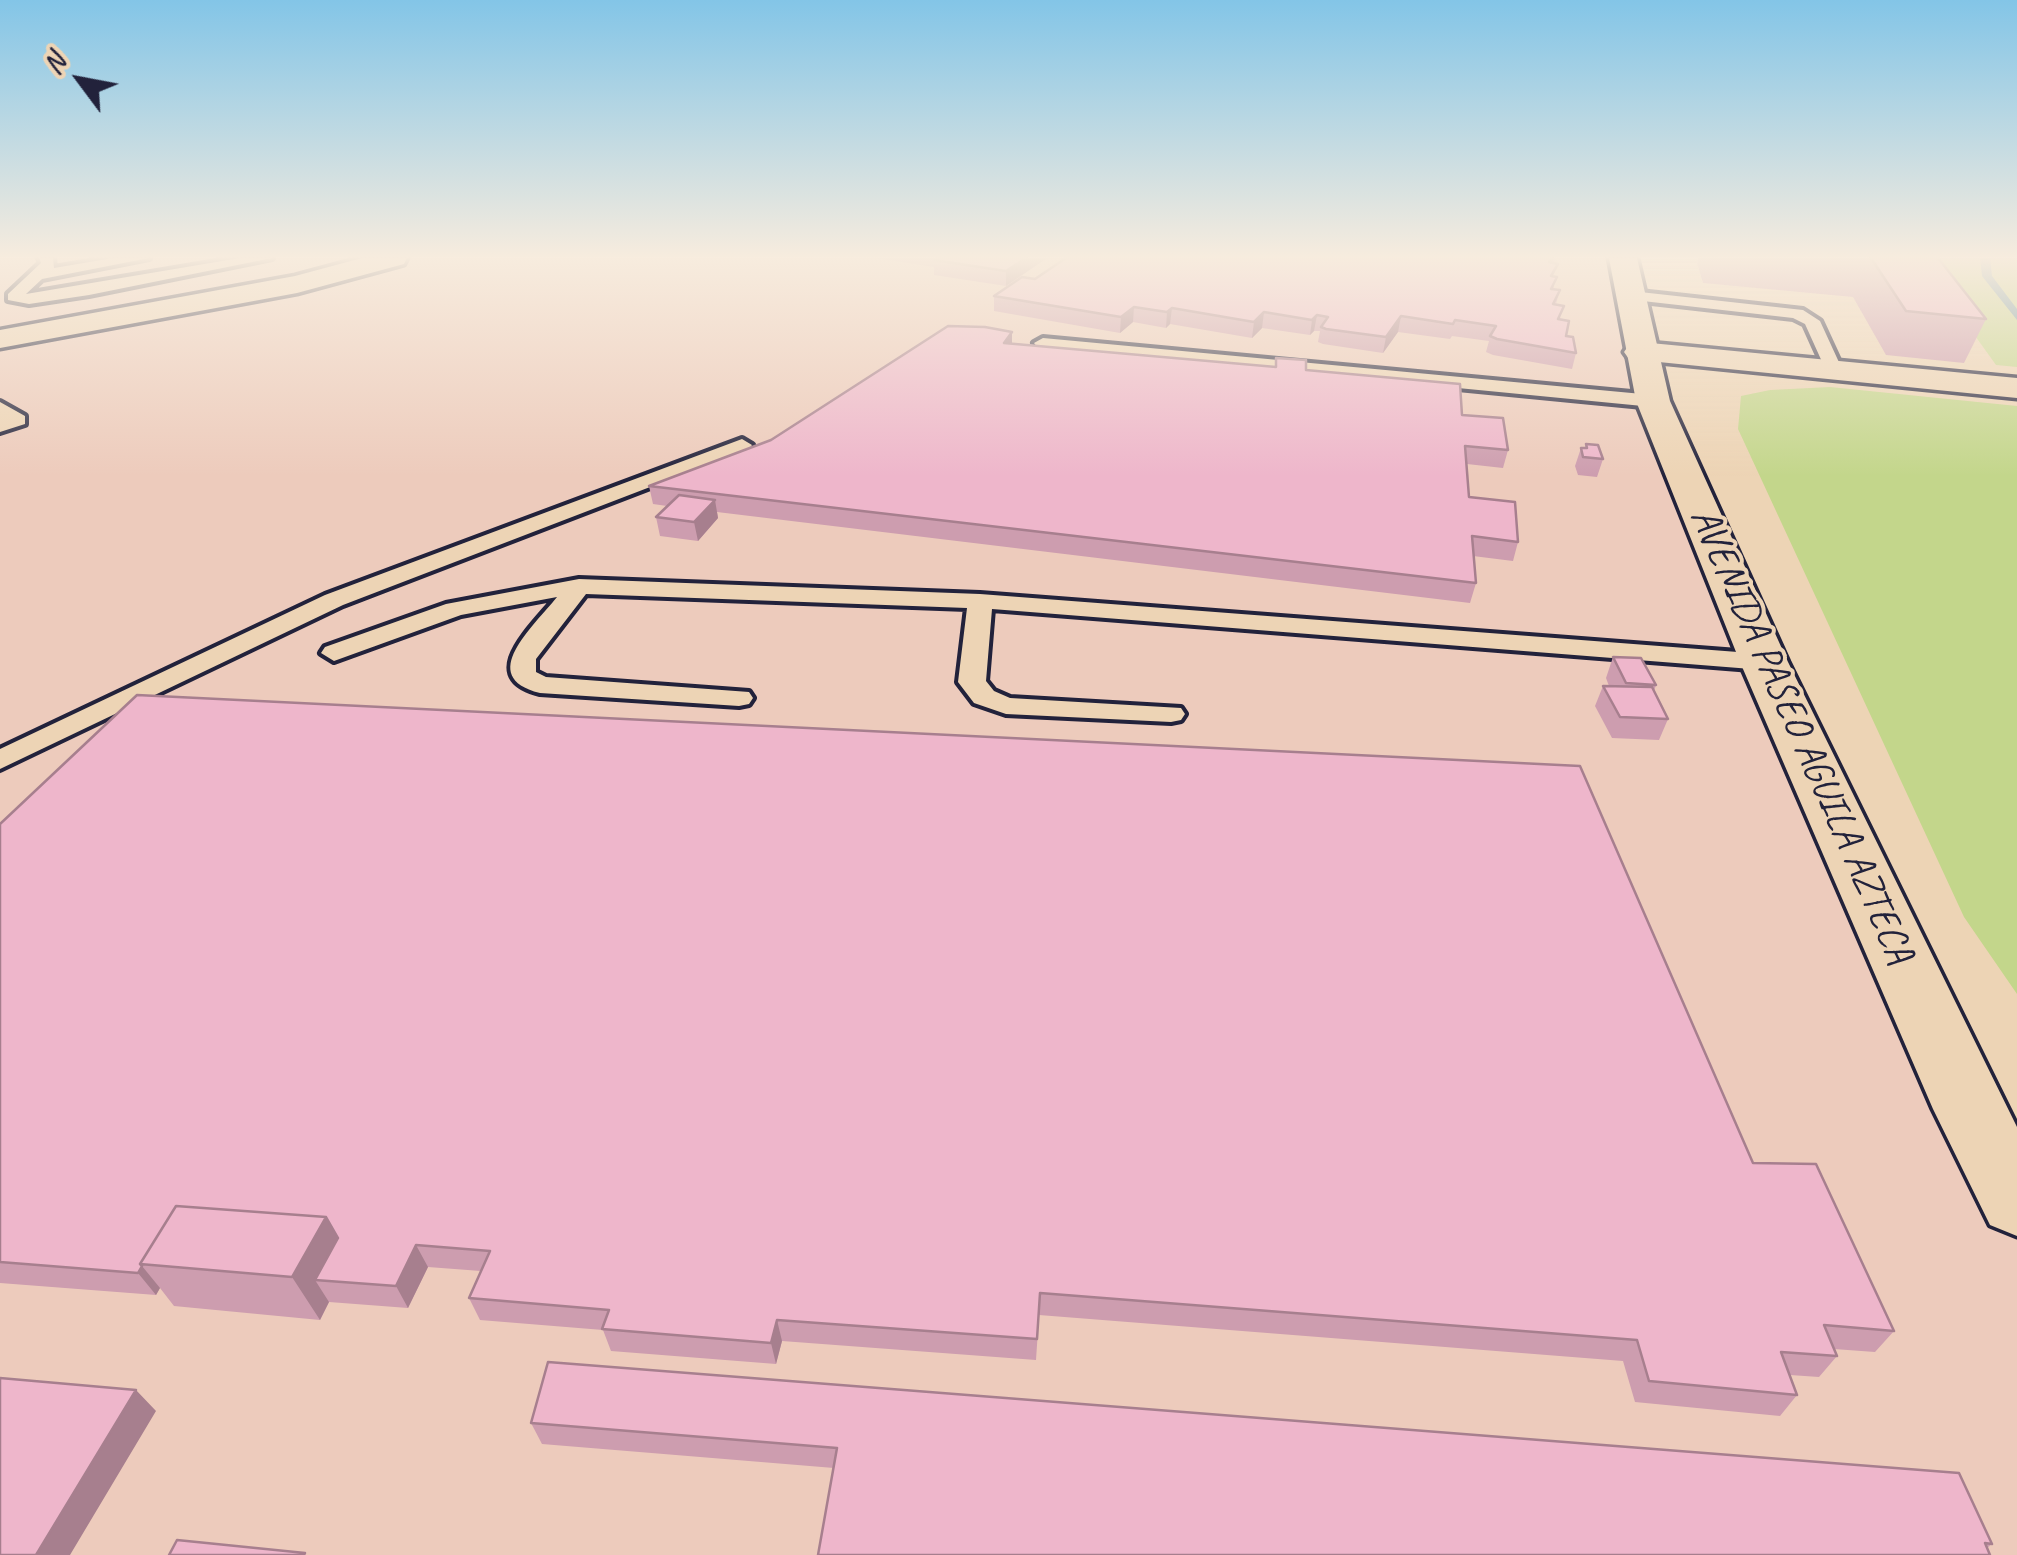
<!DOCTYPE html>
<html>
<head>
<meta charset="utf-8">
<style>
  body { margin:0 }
  #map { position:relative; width:2017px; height:1555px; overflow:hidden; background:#edd4b5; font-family:Caveat,sans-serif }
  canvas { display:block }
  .north { position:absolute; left:30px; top:30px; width:100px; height:100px; -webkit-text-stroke:8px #edd4b5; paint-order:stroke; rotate:302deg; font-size:28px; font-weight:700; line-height:40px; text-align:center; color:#22223b }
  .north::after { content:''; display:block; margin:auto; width:35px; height:45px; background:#22223b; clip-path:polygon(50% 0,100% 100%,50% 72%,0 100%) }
</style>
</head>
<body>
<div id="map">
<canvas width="2017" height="1555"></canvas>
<div class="north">N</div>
</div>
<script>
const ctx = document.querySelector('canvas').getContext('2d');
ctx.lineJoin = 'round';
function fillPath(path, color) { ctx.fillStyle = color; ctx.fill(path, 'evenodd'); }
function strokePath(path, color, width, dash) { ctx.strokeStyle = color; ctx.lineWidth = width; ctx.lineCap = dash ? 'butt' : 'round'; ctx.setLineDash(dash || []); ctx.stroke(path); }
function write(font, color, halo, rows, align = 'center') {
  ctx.font = font + ' Caveat,sans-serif'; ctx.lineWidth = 8; ctx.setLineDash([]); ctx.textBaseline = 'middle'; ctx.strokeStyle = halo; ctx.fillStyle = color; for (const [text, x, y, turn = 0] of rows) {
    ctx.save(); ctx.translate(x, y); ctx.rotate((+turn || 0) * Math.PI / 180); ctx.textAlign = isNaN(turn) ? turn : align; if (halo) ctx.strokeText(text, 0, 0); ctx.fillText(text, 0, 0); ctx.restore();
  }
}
fillPath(new Path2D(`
  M 0,258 L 1632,258 L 1656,401 L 2017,1232 L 2017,1555 L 0,1555 Z`), '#edcbbc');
fillPath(new Path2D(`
  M 1919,258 L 2017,258 L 2017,367 L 1996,365 Z
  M 1830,387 L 2017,406 L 2017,994 L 1964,917 L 1738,429 L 1741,396 L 1770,390 Z`), '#c3d68b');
fillPath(new Path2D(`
  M 1980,258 L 1990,258 L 1992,276 L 2017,309 L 2017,320 L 1982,276 Z`), '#6293a2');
const service = new Path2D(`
  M 39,258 L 53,258 L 54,268 L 113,258 L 149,258 L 42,279 L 26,294 L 240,258 L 272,258 L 89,295 L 29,304 L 8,300 L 8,294 L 41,263 Z
  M 1631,291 L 1803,310 L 1820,321 L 1843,371 L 1840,375 L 1828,375 L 1805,324 L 1793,318 L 1625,299 L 1623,296 Z
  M 1043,338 L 1653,395 L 1662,401 L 1653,407 L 1037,347 L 1034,343 Z
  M 0,402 L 25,416 L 25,424 L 0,432 Z
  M 742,439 L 752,445 L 749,449 L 343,605 L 0,769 L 0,749 L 325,595 Z
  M 579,579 L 980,594 L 1764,654 L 1777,662 L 1764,670 L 992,609 L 986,681 L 994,691 L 1010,698 L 1181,708 L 1185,714 L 1181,720 L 1171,722 L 1006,714 L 974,703 L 958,682 L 967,608 L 586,594 L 536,659 L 536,672 L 546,677 L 749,692 L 753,698 L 749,704 L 739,706 L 540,693 C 475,677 534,626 557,597 L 461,615 L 334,661 L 321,653 L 325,647 L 446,604 Z`);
const tertiary = new Path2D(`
  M 362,258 L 407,258 L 404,264 L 297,293 L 0,348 L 0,330 L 295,276 Z
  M 1640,342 L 2017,378 L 2017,398 L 1629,359 L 1624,352 L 1629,345 Z`);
const secondary = new Path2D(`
  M 1609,258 L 1637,258 L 1670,401 L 1788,662 L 2017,1127 L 2017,1236 L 1990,1225 L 1933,1109 L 1740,662 L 1636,401 Z`);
strokePath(service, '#22223b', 8);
strokePath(tertiary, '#22223b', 7);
strokePath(secondary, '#22223b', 7);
fillPath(service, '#edd4b5');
fillPath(tertiary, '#edd4b5');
fillPath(secondary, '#edd4b5');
fillPath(new Path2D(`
  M 876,258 L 1047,258 L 1006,286 L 934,275 L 934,267 Z
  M 1066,258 L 1556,258 L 1553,263 L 1554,289 L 1560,290 L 1556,304 L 1566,336 L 1576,353 L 1572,369 L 1493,355 L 1486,352 L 1489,341 L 1452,336 L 1450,339 L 1398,332 L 1383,353 L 1323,344 L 1318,342 L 1320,331 L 1314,331 L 1310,335 L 1262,328 L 1252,338 L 1170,324 L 1166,328 L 1133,322 L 1120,333 L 994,311 L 994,296 L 1035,279 Z
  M 1698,258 L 1938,258 L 1986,319 L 1964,363 L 1886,355 L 1853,297 L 1703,283 L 1697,263 Z
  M 1012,343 L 1306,370 L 1462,415 L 1508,450 L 1503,468 L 1467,464 L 1469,497 L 1518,542 L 1513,561 L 1473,556 L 1476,583 L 1470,603 L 717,512 L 718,518 L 698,541 L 660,536 L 656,517 L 667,506 L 653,504 L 649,486 L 771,440 Z
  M 1586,444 L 1603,459 L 1597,477 L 1578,475 L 1575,466 L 1581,448 L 1585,448 Z
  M 1613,657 L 1656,685 L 1654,691 L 1668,719 L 1659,740 L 1612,738 L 1595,706 L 1603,686 L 1609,686 L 1606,678 Z
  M 0,824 L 1753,1163 L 1894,1331 L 1875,1352 L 1834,1349 L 1837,1356 L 1819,1377 L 1790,1375 L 1797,1395 L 1780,1416 L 1635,1402 L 1623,1361 L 1039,1315 L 1036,1360 L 782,1341 L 776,1364 L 611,1351 L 603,1330 L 480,1320 L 469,1298 L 481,1271 L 428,1267 L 408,1308 L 329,1302 L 320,1320 L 174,1306 L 160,1288 L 156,1295 L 0,1283 Z
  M 531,1423 L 1992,1544 L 1987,1548 L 834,1468 L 542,1444 Z`), '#cd9daf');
fillPath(new Path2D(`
  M 1026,258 L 1047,258 L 1006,286 L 1006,271 Z
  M 1134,307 L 1133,322 L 1120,333 L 1121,317 Z
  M 1172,308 L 1170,324 L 1166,328 L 1167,312 Z
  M 1264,312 L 1262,328 L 1252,338 L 1254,322 Z
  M 1317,315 L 1314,331 L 1310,335 L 1312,320 Z
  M 1401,316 L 1398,332 L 1383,353 L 1386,337 Z
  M 1012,332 L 1012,347 L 1004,343 Z
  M 715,500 L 718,518 L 698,541 L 694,522 Z
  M 326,1217 L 352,1260 L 315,1280 L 329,1302 L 320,1320 L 292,1277 Z
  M 416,1245 L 428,1267 L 408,1308 L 396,1286 Z
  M 142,1266 L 160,1288 L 156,1295 L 138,1273 Z
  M 777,1320 L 782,1341 L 776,1364 L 771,1343 Z
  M 136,1390 L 156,1411 L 70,1555 L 36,1555 Z`), '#a77f8e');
const building = new Path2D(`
  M 938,258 L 1026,258 L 1006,271 L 934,260 Z
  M 1066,258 L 1552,258 L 1549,262 L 1558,264 L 1551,276 L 1557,277 L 1551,289 L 1560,290 L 1553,304 L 1564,306 L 1558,319 L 1569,321 L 1566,336 L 1573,337 L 1576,353 L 1497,339 L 1490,336 L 1496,326 L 1455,320 L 1453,324 L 1401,316 L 1386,337 L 1326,329 L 1321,327 L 1328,317 L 1317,315 L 1312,320 L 1264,312 L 1254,322 L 1172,308 L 1167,312 L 1134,307 L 1121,317 L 994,296 L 1022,277 L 1035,279 Z
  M 1871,258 L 1938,258 L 1986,319 L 1906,311 Z
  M 948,326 L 985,327 L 1012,332 L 1004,343 L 1276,367 L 1276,358 L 1306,360 L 1306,370 L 1460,384 L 1462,415 L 1503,418 L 1508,450 L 1465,446 L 1469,497 L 1515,502 L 1518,542 L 1472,536 L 1476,583 L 649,486 L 771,440 Z
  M 1586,444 L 1598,445 L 1603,459 L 1583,457 L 1581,448 L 1587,448 Z
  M 679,495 L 715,500 L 694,522 L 656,517 Z
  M 1613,657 L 1641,658 L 1656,685 L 1626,683 Z
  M 1603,686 L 1652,687 L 1668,719 L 1620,717 Z
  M 137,695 L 1580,766 L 1753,1163 L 1816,1164 L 1894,1331 L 1824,1325 L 1837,1356 L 1781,1352 L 1797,1395 L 1649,1381 L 1637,1340 L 1040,1293 L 1037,1339 L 777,1320 L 771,1343 L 602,1329 L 609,1310 L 469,1298 L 490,1251 L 416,1245 L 396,1286 L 315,1280 L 338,1238 L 326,1217 L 176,1206 L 140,1264 L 142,1266 L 138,1273 L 0,1262 L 0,824 Z
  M 176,1206 L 326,1217 L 292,1277 L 140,1264 Z
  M 548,1362 L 1959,1473 L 1992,1544 L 1985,1543 L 1990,1555 L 818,1555 L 837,1448 L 531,1423 Z
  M 0,1378 L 136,1390 L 36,1555 L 0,1555 Z
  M 177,1540 L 305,1553 L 304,1555 L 169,1555 Z`);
fillPath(building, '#eeb6cb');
strokePath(building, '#a77f8e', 2.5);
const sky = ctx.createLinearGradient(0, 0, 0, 476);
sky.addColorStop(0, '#83c5e7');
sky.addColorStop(0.54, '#f7ecde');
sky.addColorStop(1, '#f7ecde00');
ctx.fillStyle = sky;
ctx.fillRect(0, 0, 2017, 476);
write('40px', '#22223b', '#edd4b5', [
  ["AVENIDA PASEO AGUILA AZTECA",1801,736,66]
]);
</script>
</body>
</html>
